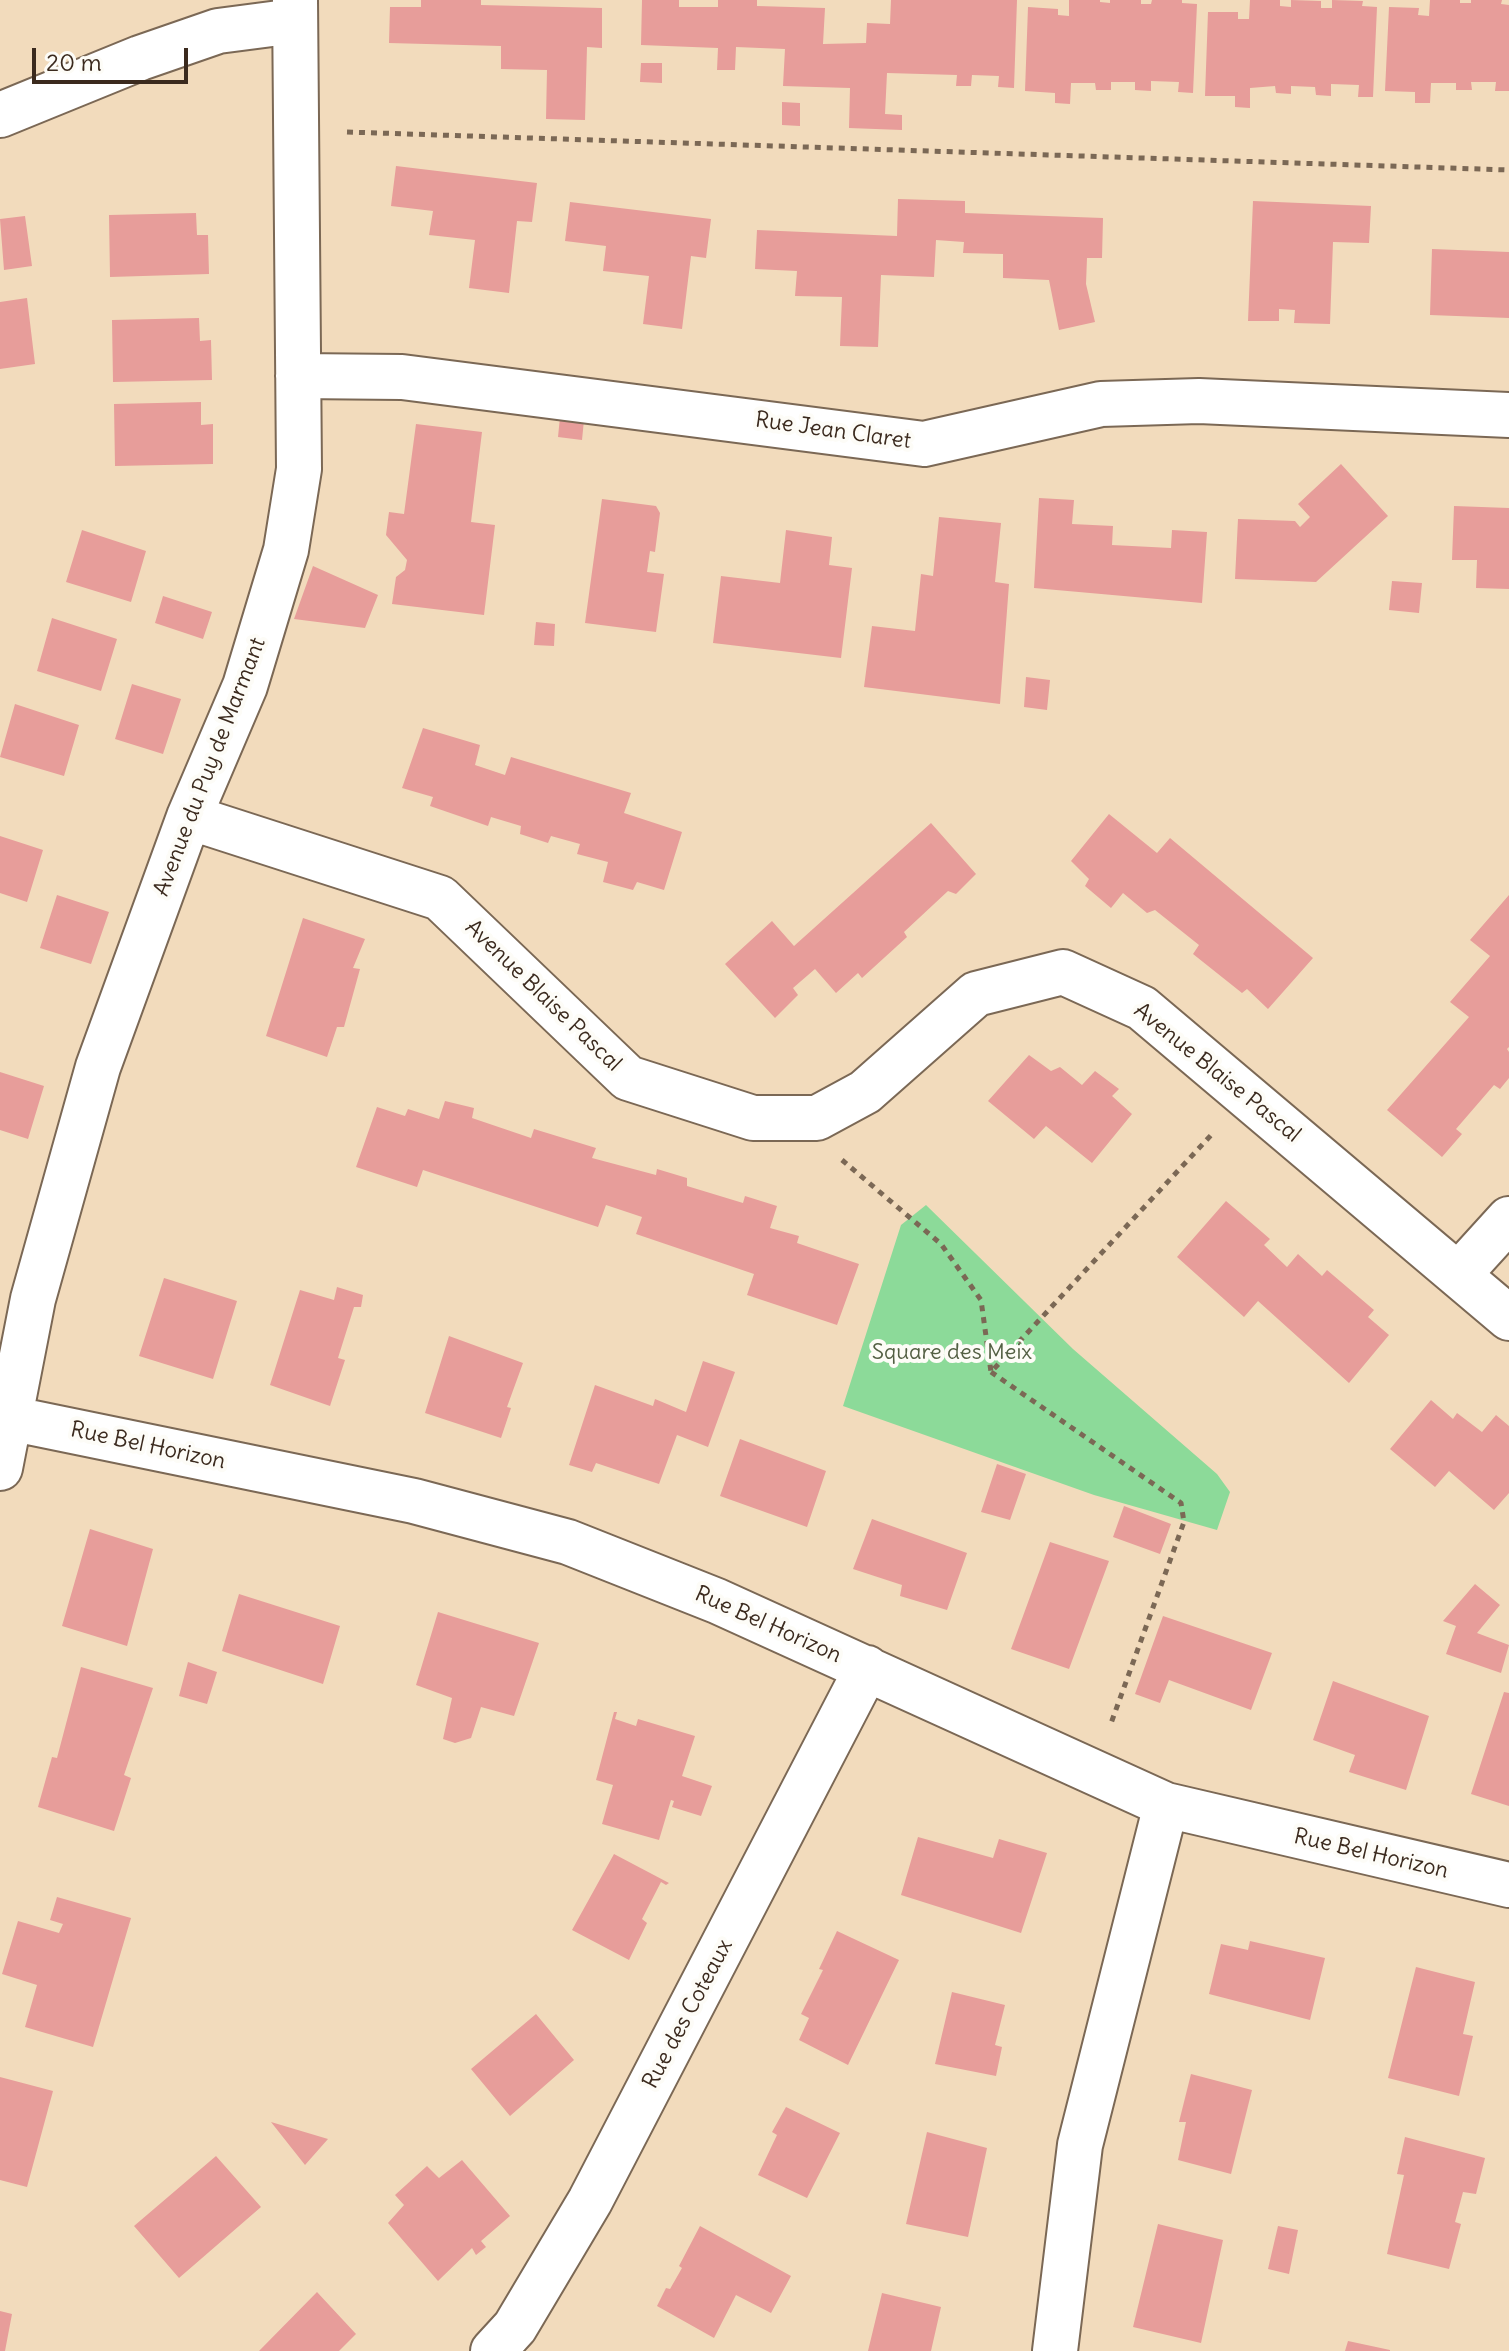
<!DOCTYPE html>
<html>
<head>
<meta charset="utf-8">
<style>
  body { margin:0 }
  #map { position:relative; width:1509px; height:2351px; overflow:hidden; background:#f2dbbc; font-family:Delius,sans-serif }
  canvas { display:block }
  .scale { position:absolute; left:32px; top:48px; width:156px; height:36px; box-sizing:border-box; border:4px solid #3b2a1e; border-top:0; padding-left:10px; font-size:24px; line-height:28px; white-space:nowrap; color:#3b2a1e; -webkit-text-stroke:6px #fdfcf7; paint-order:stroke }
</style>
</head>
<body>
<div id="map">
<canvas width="1509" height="2351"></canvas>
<div class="scale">20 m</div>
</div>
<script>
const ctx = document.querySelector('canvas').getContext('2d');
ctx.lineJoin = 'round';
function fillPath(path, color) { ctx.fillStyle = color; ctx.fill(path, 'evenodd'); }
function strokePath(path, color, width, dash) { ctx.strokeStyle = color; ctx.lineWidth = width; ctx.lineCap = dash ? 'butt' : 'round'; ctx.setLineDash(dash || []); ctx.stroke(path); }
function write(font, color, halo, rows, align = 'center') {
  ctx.font = font + ' Delius,sans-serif'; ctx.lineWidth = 8; ctx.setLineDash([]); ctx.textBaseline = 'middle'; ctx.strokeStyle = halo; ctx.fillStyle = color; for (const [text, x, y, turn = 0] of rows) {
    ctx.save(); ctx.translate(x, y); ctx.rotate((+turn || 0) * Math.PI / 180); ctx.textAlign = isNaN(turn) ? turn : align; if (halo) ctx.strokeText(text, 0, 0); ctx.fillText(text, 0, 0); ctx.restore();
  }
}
fillPath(new Path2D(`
  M 926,1205 L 1073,1349 L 1217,1474 L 1230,1492 L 1217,1530 L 1094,1495 L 843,1406 L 901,1225 Z`), '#8cda99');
fillPath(new Path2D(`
  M 421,0 L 481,0 L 481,5 L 602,8 L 602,48 L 587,47 L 585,120 L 546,119 L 547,70 L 501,69 L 501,46 L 389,43 L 390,7 L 421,7 Z
  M 642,0 L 679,0 L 679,7 L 718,7 L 718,0 L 757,0 L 757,6 L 825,8 L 823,44 L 866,43 L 867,23 L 890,24 L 891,0 L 1017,0 L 1014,88 L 998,87 L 999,76 L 972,75 L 971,86 L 956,86 L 957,75 L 887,73 L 885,114 L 902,115 L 902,130 L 849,128 L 850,88 L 783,86 L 785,49 L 736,47 L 735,70 L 717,70 L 718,48 L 641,45 Z
  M 1069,0 L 1100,0 L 1100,2 L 1110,3 L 1110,0 L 1141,0 L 1141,4 L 1151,4 L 1152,0 L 1182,0 L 1182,3 L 1197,4 L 1193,93 L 1178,92 L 1179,82 L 1151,81 L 1151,91 L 1135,90 L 1135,82 L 1111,82 L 1111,90 L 1096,90 L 1095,83 L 1071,83 L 1070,104 L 1055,103 L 1055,93 L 1025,91 L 1028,7 L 1058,9 L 1058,15 L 1069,16 Z
  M 1250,0 L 1280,0 L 1280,6 L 1291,7 L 1291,0 L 1321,1 L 1321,8 L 1332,8 L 1332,0 L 1363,1 L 1362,6 L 1377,7 L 1373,97 L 1358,97 L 1359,85 L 1331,84 L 1331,96 L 1316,95 L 1315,87 L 1291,86 L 1291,94 L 1276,93 L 1275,86 L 1250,88 L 1250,108 L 1235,107 L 1235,96 L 1205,96 L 1208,12 L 1238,12 L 1238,19 L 1249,19 Z
  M 1430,0 L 1460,0 L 1460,3 L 1471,3 L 1471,0 L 1502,0 L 1501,4 L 1509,5 L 1509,91 L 1495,91 L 1496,82 L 1471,82 L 1472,90 L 1456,90 L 1456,83 L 1431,83 L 1430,103 L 1415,103 L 1415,92 L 1385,91 L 1389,7 L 1419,8 L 1418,15 L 1429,16 Z
  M 641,63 L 662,63 L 662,83 L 640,82 Z
  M 782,102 L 800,103 L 800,126 L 782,125 Z
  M 396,166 L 537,183 L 532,222 L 517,221 L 509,293 L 469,288 L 475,240 L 429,235 L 433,211 L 391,206 Z
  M 898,199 L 965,201 L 965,213 L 1103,218 L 1102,258 L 1087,258 L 1086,284 L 1095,322 L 1059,330 L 1049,280 L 1003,278 L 1003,254 L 963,253 L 964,242 L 936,240 L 934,277 L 881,275 L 878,347 L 840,346 L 842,297 L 795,296 L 797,271 L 755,269 L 757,230 L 897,236 Z
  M 1253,201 L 1371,206 L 1369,243 L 1333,242 L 1330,324 L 1294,323 L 1295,310 L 1279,309 L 1279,321 L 1248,321 Z
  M 570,202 L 711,219 L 706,258 L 691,256 L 682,329 L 643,324 L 649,276 L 603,271 L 606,246 L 565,241 Z
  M 196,213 L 197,235 L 208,235 L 209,274 L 110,277 L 109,215 Z
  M 25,216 L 32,266 L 4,270 L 0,219 Z
  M 1432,249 L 1509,252 L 1509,318 L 1430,315 Z
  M 27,298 L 35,364 L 0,369 L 0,302 Z
  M 199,318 L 200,341 L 211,340 L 212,380 L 113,382 L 112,320 Z
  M 201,402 L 201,425 L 213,424 L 213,464 L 115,466 L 114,404 Z
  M 560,417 L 584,420 L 582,440 L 558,437 Z
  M 416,424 L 482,432 L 471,522 L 495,525 L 484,615 L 392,604 L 396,577 L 405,570 L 407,560 L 386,535 L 389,512 L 404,514 Z
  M 1341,464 L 1388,516 L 1316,582 L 1235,579 L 1238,519 L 1295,521 L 1300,527 L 1310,517 L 1298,504 Z
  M 1039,498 L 1074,500 L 1072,524 L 1113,526 L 1112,545 L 1171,548 L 1172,530 L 1207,532 L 1202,603 L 1034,588 Z
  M 602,499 L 656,506 L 660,513 L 655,552 L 650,551 L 647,572 L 664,574 L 656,632 L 585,623 Z
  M 1454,506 L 1509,508 L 1509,589 L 1476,588 L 1477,560 L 1452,560 Z
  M 939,517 L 1001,523 L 995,582 L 1009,584 L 1000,704 L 864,687 L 872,626 L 915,631 L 921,574 L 933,576 Z
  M 82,530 L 146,551 L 131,602 L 66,582 Z
  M 786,530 L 832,537 L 829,565 L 852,568 L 841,658 L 713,643 L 721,576 L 780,583 Z
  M 313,566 L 378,595 L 365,628 L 294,619 Z
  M 1392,581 L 1422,583 L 1419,613 L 1389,610 Z
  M 163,596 L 212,612 L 203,639 L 155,623 Z
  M 52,618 L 117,639 L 101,691 L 37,671 Z
  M 536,622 L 555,624 L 554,646 L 534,645 Z
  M 1026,677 L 1050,680 L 1047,710 L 1024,707 Z
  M 132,684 L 181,699 L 163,754 L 115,739 Z
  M 15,704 L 79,725 L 64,776 L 0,757 Z
  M 423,728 L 480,745 L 475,765 L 505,775 L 511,757 L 631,793 L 624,813 L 682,832 L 664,890 L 637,882 L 633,890 L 603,882 L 608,862 L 577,854 L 580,844 L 551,836 L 548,843 L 520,834 L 521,826 L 491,817 L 488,826 L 430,806 L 433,797 L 402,788 Z
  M 1109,814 L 1157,853 L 1170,838 L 1313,958 L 1268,1009 L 1247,989 L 1242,993 L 1193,954 L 1199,945 L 1155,910 L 1147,913 L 1123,893 L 1111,908 L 1085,886 L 1089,879 L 1071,861 Z
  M 931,823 L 976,874 L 956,894 L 948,891 L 904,932 L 907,937 L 862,978 L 858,973 L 836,993 L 815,969 L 793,988 L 798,995 L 775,1018 L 725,964 L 772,921 L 794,946 Z
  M 0,836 L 43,850 L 27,902 L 0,893 Z
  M 57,895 L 109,912 L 91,964 L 40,948 Z
  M 1509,895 L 1509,1047 L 1507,1049 L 1509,1052 L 1509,1078 L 1500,1089 L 1494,1085 L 1456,1129 L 1462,1134 L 1442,1157 L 1387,1110 L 1469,1017 L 1450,1002 L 1490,956 L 1470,940 Z
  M 303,918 L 365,939 L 353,968 L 360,969 L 344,1027 L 337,1027 L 327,1057 L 266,1036 Z
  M 1029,1055 L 1051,1071 L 1060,1067 L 1082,1085 L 1095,1071 L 1119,1089 L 1112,1096 L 1132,1114 L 1092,1163 L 1046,1126 L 1034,1139 L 988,1101 Z
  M 0,1072 L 44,1086 L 28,1139 L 0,1130 Z
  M 445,1101 L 474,1108 L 472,1118 L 531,1138 L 534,1129 L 596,1148 L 592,1158 L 656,1175 L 657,1169 L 687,1178 L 687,1186 L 743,1203 L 745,1196 L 777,1206 L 770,1228 L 799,1236 L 797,1243 L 859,1264 L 837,1325 L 747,1295 L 754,1274 L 636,1234 L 642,1217 L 606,1205 L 598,1227 L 423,1170 L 417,1187 L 356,1167 L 377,1107 L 405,1116 L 408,1109 L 439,1119 Z
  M 1226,1201 L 1270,1239 L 1264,1245 L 1287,1267 L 1298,1254 L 1322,1276 L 1327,1270 L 1374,1310 L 1368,1317 L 1389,1335 L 1349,1383 L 1258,1301 L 1244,1317 L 1177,1257 Z
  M 164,1278 L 237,1301 L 213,1379 L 139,1356 Z
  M 337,1287 L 363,1295 L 361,1307 L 354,1307 L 338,1358 L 345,1360 L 330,1406 L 270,1385 L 300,1290 L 334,1300 Z
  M 449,1336 L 523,1363 L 507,1407 L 511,1408 L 501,1438 L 425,1413 Z
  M 703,1361 L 735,1372 L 708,1447 L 677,1435 L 659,1484 L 596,1463 L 592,1472 L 569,1465 L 595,1385 L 653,1406 L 655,1399 L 686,1412 Z
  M 1431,1400 L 1453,1419 L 1457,1413 L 1482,1432 L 1496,1415 L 1509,1426 L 1509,1493 L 1494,1510 L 1449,1471 L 1435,1487 L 1390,1449 Z
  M 740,1439 L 826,1471 L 807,1527 L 720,1496 Z
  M 997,1464 L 1026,1474 L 1010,1520 L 981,1512 Z
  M 1124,1506 L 1171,1524 L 1160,1554 L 1113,1537 Z
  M 872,1519 L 967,1553 L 947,1610 L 900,1596 L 902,1585 L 853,1569 Z
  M 90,1529 L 153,1549 L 127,1646 L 62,1626 Z
  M 1050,1542 L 1109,1561 L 1069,1669 L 1011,1649 Z
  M 1475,1584 L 1500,1605 L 1477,1633 L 1509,1645 L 1501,1673 L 1446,1654 L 1456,1626 L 1443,1621 Z
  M 239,1594 L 340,1626 L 323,1684 L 222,1651 Z
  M 438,1612 L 539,1643 L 514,1716 L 481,1707 L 471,1738 L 455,1743 L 443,1739 L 452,1698 L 416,1685 Z
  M 1163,1616 L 1272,1653 L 1251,1710 L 1169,1680 L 1160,1703 L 1135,1694 Z
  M 188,1662 L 217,1672 L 207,1704 L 179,1696 Z
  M 81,1667 L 153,1688 L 124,1775 L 131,1778 L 114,1831 L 38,1807 L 52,1757 L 57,1758 Z
  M 1333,1681 L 1429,1716 L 1406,1790 L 1349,1772 L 1355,1755 L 1313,1740 Z
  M 1504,1692 L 1509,1693 L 1509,1806 L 1471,1794 Z
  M 614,1712 L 617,1712 L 615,1719 L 636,1726 L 638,1719 L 695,1736 L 682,1776 L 712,1786 L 701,1816 L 672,1807 L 674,1801 L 671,1800 L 659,1840 L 602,1824 L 613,1785 L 596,1780 Z
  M 918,1837 L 993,1858 L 999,1839 L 1047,1853 L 1021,1933 L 901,1895 Z
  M 614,1854 L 669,1883 L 666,1885 L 661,1882 L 642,1919 L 647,1923 L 629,1960 L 572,1930 Z
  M 57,1897 L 131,1918 L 93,2047 L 25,2027 L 37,1985 L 2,1974 L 18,1921 L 59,1933 L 63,1924 L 50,1920 Z
  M 837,1931 L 899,1960 L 848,2065 L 799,2040 L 809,2018 L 801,2014 L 823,1970 L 819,1969 Z
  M 1250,1941 L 1325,1958 L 1310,2020 L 1209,1994 L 1221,1944 L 1248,1950 Z
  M 1416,1967 L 1475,1982 L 1463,2034 L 1473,2036 L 1459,2096 L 1388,2078 Z
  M 952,1992 L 1005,2005 L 995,2045 L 1002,2047 L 996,2076 L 935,2064 Z
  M 536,2014 L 574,2060 L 510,2116 L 471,2069 Z
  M 1191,2074 L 1252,2090 L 1231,2174 L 1178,2160 L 1186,2122 L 1179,2122 Z
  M 0,2077 L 53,2091 L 27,2187 L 0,2180 Z
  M 786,2107 L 840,2133 L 807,2198 L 758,2175 L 777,2135 L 772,2132 Z
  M 271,2122 L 328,2139 L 305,2165 Z
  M 927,2132 L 987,2148 L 968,2237 L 906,2224 Z
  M 1405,2137 L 1485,2158 L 1476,2194 L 1463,2192 L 1455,2222 L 1461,2224 L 1449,2269 L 1387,2254 L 1404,2175 L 1397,2174 Z
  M 216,2156 L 261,2207 L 179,2278 L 134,2226 Z
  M 462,2160 L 510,2216 L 481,2241 L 486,2247 L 476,2255 L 472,2248 L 438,2281 L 388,2223 L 404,2205 L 395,2195 L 427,2166 L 439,2178 Z
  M 1158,2224 L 1223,2240 L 1201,2343 L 1133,2327 Z
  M 700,2226 L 791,2276 L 771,2313 L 736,2295 L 714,2338 L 657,2306 L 666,2288 L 670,2289 L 682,2268 L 679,2266 Z
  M 1278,2226 L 1298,2230 L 1289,2274 L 1268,2269 Z
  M 317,2292 L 356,2334 L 339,2351 L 259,2351 Z
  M 882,2293 L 941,2307 L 931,2351 L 868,2351 Z
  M 0,2311 L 12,2314 L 5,2351 L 0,2351 Z
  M 1348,2341 L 1390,2350 L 1390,2351 L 1345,2351 Z`), '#e79d9a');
const street = new Path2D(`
  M 0,115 L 140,58 L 218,31 L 295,21
  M 298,376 L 402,377 L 924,444 L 1101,404 L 1199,401 L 1509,415
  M 189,817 L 440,898 L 628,1078 L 753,1118 L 817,1118 L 865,1092 L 976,994 L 1063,972 L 1142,1008 L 1509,1318
  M 1459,1274 L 1509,1219
  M 9,1418 L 414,1501 L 568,1542 L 717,1601 L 1166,1805 L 1509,1885
  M 0,1468 L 33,1299 L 98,1067 L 189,817 L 245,686 L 286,550 L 299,469 L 295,0
  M 493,2351 L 515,2327 L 590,2201 L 867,1668
  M 1055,2351 L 1080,2145 L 1166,1805`);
strokePath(street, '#7b6855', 48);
strokePath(new Path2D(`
  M 347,132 L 1509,170
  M 842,1160 L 941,1244 L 981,1300 L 991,1372 L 1214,1132
  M 991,1372 L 1181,1503 L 1184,1522 L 1110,1726`), '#7b6855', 5, [6, 6]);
strokePath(street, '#fff', 44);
write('22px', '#3b2a1e', '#fdfcf7', [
  ["Rue Jean Claret",833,431,8],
  ["Avenue du Puy de Marmant",210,767,-69],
  ["Avenue Blaise Pascal",543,996,44],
  ["Avenue Blaise Pascal",1217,1073,39],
  ["Rue Bel Horizon",148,1446,12],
  ["Rue Bel Horizon",768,1625,24],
  ["Rue Bel Horizon",1371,1854,13],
  ["Rue des Coteaux",688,2014,-62]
]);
write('22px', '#535f43', '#fdfcf7', [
  ["Square des Meix",952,1353]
]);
</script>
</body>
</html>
